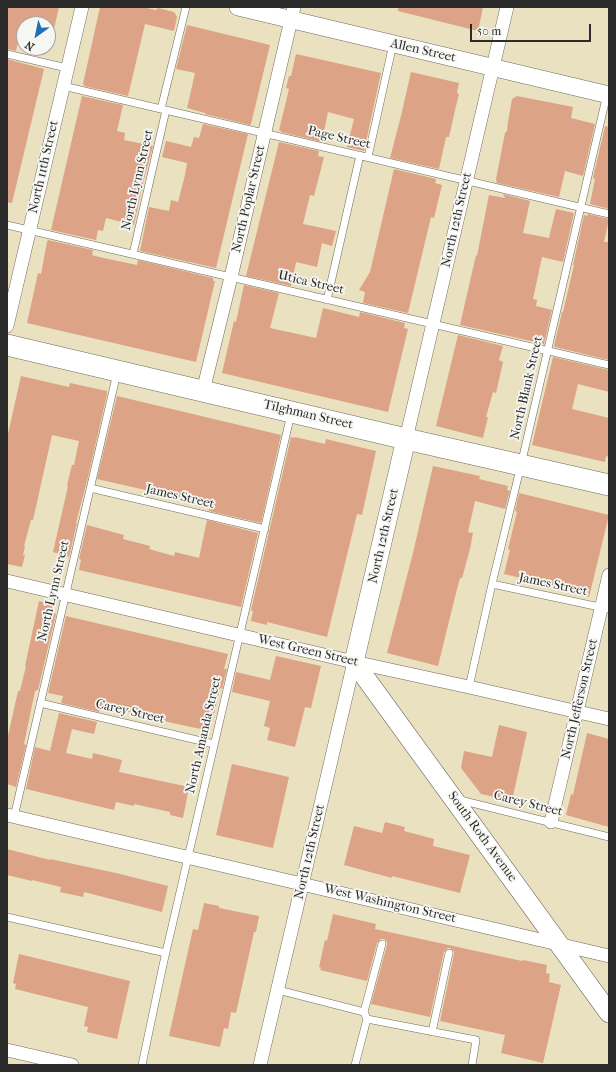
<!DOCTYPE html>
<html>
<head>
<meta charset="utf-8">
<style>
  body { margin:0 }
  #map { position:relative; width:616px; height:1072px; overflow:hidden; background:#e9e1bf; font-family:"IM FELL French Canon",serif }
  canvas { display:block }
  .frame { position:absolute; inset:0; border:8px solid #2b2b2b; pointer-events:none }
  .north { position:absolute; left:16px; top:16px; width:40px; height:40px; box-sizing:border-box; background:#f6f6f2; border:1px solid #a5a5a2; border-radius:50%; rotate:213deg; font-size:11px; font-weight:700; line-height:16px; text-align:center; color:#2b2b2b }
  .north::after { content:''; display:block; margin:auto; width:14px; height:18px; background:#1f6fb2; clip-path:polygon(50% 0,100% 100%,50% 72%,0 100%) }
  .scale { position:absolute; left:470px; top:24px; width:121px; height:18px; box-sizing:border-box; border:2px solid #2b2b2b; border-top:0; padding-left:5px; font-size:12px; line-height:14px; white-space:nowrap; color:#2b2b2b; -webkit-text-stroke:3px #f6f6f2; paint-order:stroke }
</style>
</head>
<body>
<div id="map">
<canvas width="616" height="1072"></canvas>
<div class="frame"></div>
<div class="north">N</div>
<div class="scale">50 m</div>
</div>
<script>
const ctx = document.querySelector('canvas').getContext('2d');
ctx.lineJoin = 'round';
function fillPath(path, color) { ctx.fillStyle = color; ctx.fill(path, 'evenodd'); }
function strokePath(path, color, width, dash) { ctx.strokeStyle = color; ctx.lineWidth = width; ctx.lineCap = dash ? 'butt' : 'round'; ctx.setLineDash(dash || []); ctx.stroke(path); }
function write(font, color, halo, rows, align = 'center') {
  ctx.font = font + ' "IM FELL French Canon",serif'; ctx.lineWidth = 3.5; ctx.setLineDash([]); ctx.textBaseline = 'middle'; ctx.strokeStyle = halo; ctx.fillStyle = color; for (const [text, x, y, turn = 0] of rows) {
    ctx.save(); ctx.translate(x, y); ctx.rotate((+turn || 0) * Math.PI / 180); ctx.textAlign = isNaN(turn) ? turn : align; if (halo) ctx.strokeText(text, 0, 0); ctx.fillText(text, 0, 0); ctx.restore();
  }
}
fillPath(new Path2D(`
  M 7,7 L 59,7 L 53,33 L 48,31 L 48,24 L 24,24 L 24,26 L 22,25 L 16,51 L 7,49 Z
  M 100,7 L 142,7 L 156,10 L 158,8 L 174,12 L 177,17 L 174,31 L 145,24 L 128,96 L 84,86 L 84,85 L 83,84 Z
  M 398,7 L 483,7 L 478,31 L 398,11 Z
  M 187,25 L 270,45 L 251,124 L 250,125 L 205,114 L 205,113 L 187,108 L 195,73 L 176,69 Z
  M 296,54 L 381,73 L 364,151 L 347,147 L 354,119 L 328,112 L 322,142 L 281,132 L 281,131 L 279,130 L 289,89 L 286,88 L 289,76 L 291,76 Z
  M 7,59 L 44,69 L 12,203 L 7,202 Z
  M 411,72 L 459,83 L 457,93 L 459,94 L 456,106 L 449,137 L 446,137 L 439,169 L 390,158 L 401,116 Z
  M 82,96 L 123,105 L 117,131 L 125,133 L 124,140 L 153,146 L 143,183 L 134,225 L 106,218 L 103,231 L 98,230 L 96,240 L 51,230 Z
  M 517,96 L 573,107 L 571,118 L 595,124 L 583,176 L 565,171 L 559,197 L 497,183 L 496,179 L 505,133 L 507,131 L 508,122 L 512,99 Z
  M 203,124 L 248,134 L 216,268 L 140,251 L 149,207 L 169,211 L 171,200 L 178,202 L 185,175 L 187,163 L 162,157 L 166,141 L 191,147 L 194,137 L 199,138 Z
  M 605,126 L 609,127 L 609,209 L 590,204 L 595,179 L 593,178 Z
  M 279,142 L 319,151 L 318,156 L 324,157 L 314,196 L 310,195 L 303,224 L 336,231 L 332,246 L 322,243 L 317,267 L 296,262 L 291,286 L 246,276 Z
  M 394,169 L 436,179 L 435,183 L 442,185 L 434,218 L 431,217 L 408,313 L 363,303 L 365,292 L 359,290 L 370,272 Z
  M 503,194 L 530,201 L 523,233 L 549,238 L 556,209 L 574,213 L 563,262 L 542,257 L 533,299 L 537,300 L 536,306 L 552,310 L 544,344 L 460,325 L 476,255 L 477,256 L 489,195 L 505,198 Z
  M 588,214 L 609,219 L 604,242 L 609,242 L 609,360 L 555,347 L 554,346 L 562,312 L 563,312 L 574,265 L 573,265 L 584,215 L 587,216 Z
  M 48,240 L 93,250 L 92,255 L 99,257 L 137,265 L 138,260 L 213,278 L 213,281 L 215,281 L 196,362 L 27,323 L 38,273 L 41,274 L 47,242 Z
  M 244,285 L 279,293 L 270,328 L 316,338 L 323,308 L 359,317 L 360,312 L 405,323 L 404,328 L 408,329 L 388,412 L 222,373 L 234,321 L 236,322 Z
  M 458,335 L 503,346 L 499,360 L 503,362 L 496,393 L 493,392 L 486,417 L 488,417 L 483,438 L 436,426 Z
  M 553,357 L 609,370 L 609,392 L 578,384 L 572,409 L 609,418 L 609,457 L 606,456 L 605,462 L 532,445 Z
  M 21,376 L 69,387 L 70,383 L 107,391 L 107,394 L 88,477 L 76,523 L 77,523 L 69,557 L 53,552 L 68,486 L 67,485 L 72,465 L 74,465 L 79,441 L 52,435 L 33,520 L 31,520 L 24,546 L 25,546 L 23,555 L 25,555 L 22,567 L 7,564 L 7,438 Z
  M 117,396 L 281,435 L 261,523 L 209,511 L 210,506 L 206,505 L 207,504 L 97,479 Z
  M 291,437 L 295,438 L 295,437 L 325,444 L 326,439 L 376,451 L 362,515 L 357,514 L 327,637 L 267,622 L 267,625 L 251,621 L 253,611 L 251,610 Z
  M 433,466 L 480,476 L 479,479 L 508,486 L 507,490 L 510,491 L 505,509 L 475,501 L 468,532 L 473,533 L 470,549 L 462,578 L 460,578 L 455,597 L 438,666 L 387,653 L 413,553 Z
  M 519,493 L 609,515 L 589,597 L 569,592 L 538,582 L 504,574 L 510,550 L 508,549 L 517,512 L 515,511 Z
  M 207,520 L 258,533 L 241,607 L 79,570 L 81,560 L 79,559 L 87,525 L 124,535 L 123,539 L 150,546 L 149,549 L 174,556 L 175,552 L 199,558 Z
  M 39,601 L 55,605 L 53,613 L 56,614 L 38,690 L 35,691 L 24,744 L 26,745 L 16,787 L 7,784 L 7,740 L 18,691 L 20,691 L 26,666 L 25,666 Z
  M 66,616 L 228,654 L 224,669 L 227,669 L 222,689 L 220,688 L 210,731 L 168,722 L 101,705 L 99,712 L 61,703 L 63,696 L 48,693 Z
  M 276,656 L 321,666 L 311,708 L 305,707 L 295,747 L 267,740 L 270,728 L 264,726 L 270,701 L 232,692 L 236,672 L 270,680 Z
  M 59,713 L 97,722 L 94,734 L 72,729 L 66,753 L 92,759 L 93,753 L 122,760 L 119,772 L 189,787 L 183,818 L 170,815 L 170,812 L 134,804 L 134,806 L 116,802 L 114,810 L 26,789 L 35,747 L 50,751 Z
  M 499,725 L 527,732 L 512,801 L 481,794 L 461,768 L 464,751 L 492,757 Z
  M 587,733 L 609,739 L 609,827 L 566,815 L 571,794 L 573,795 Z
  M 232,764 L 289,777 L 273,848 L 216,835 Z
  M 385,822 L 405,827 L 404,831 L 434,839 L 433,846 L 470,855 L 460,893 L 392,876 L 392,878 L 344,865 L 354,826 L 382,833 Z
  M 7,849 L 50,860 L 50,859 L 116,873 L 168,886 L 162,912 L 84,892 L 83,897 L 60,892 L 61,887 L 32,880 L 32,881 L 7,875 Z
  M 204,903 L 219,906 L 219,908 L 259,916 L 256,932 L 254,932 L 236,1013 L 231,1012 L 228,1029 L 224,1028 L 220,1047 L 169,1036 L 193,929 L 198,930 Z
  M 333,914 L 376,924 L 375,929 L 522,961 L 523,960 L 547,965 L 546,973 L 550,974 L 549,982 L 561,985 L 543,1063 L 501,1053 L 505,1035 L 440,1021 L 454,954 L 454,951 L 450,948 L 447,948 L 444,952 L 430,1017 L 371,1004 L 387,945 L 387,942 L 384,939 L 380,939 L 377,943 L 367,981 L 320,970 L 321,968 L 319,967 L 325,940 L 327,941 Z
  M 19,954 L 130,981 L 117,1039 L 87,1032 L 88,1027 L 84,1026 L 88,1007 L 15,989 L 16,984 L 13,983 Z`), '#dca386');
const service = new Path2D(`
  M 7,54 L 67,68
  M 63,86 L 609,214
  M 161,109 L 186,7
  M 368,157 L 393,44
  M 7,225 L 609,365
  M 133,254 L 166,110
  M 327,300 L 360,155
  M 90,488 L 265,529
  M 492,584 L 609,609
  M 469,687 L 492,584 L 521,465 L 607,94
  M 40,703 L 214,744
  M 460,800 L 609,837
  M 14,817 L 117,373
  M 7,917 L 166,953
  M 278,990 L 364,1012 L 367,1019 L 355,1065
  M 364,1012 L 382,944
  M 367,1019 L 476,1040 L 472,1065
  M 432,1032 L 449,953
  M 142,1065 L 163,965 L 291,414`);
const minor = new Path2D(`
  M 7,326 L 82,7
  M 203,391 L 231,277 L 294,7
  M 406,439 L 507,7
  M 7,581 L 354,662 L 469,687 L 609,719
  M 7,815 L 609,956
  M 551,822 L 609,575
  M 7,1050 L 72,1065
  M 260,1065 L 354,662`);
const tertiary = new Path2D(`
  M 238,7 L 609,95`);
const secondary = new Path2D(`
  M 406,439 L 354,662 L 609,1013`);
const primary = new Path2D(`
  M 7,345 L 406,439 L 609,485`);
strokePath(service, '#6e6b5f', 8);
strokePath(minor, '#6e6b5f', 14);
strokePath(tertiary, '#6e6b5f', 18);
strokePath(secondary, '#6e6b5f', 20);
strokePath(primary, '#6e6b5f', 22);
strokePath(service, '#fff', 7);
strokePath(minor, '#fff', 13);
strokePath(tertiary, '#fff', 17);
strokePath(secondary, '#fff', 19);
strokePath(primary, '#fff', 21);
write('13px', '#2b2b2b', '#f6f6f2', [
  ["Allen Street",423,51,13],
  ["Page Street",339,138,13],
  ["North 11th Street",44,167,-77],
  ["North Lynn Street",138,180,-77],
  ["North Poplar Street",249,199,-77],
  ["North 12th Street",457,220,-77],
  ["Utica Street",311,283,13],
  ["North Blank Street",527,388,-77],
  ["Tilghman Street",308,415,13],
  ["James Street",180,497,13],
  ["North 12th Street",384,536,-77],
  ["James Street",553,585,12],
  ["North Lynn Street",54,591,-77],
  ["West Green Street",308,651,13],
  ["North Jefferson Street",580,699,-77],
  ["Carey Street",130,712,13],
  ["North Amanda Street",204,735,-77],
  ["Carey Street",528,804,14],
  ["South Roth Avenue",482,837,54],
  ["North 12th Street",310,852,-77],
  ["West Washington Street",390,904,13]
]);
</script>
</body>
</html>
